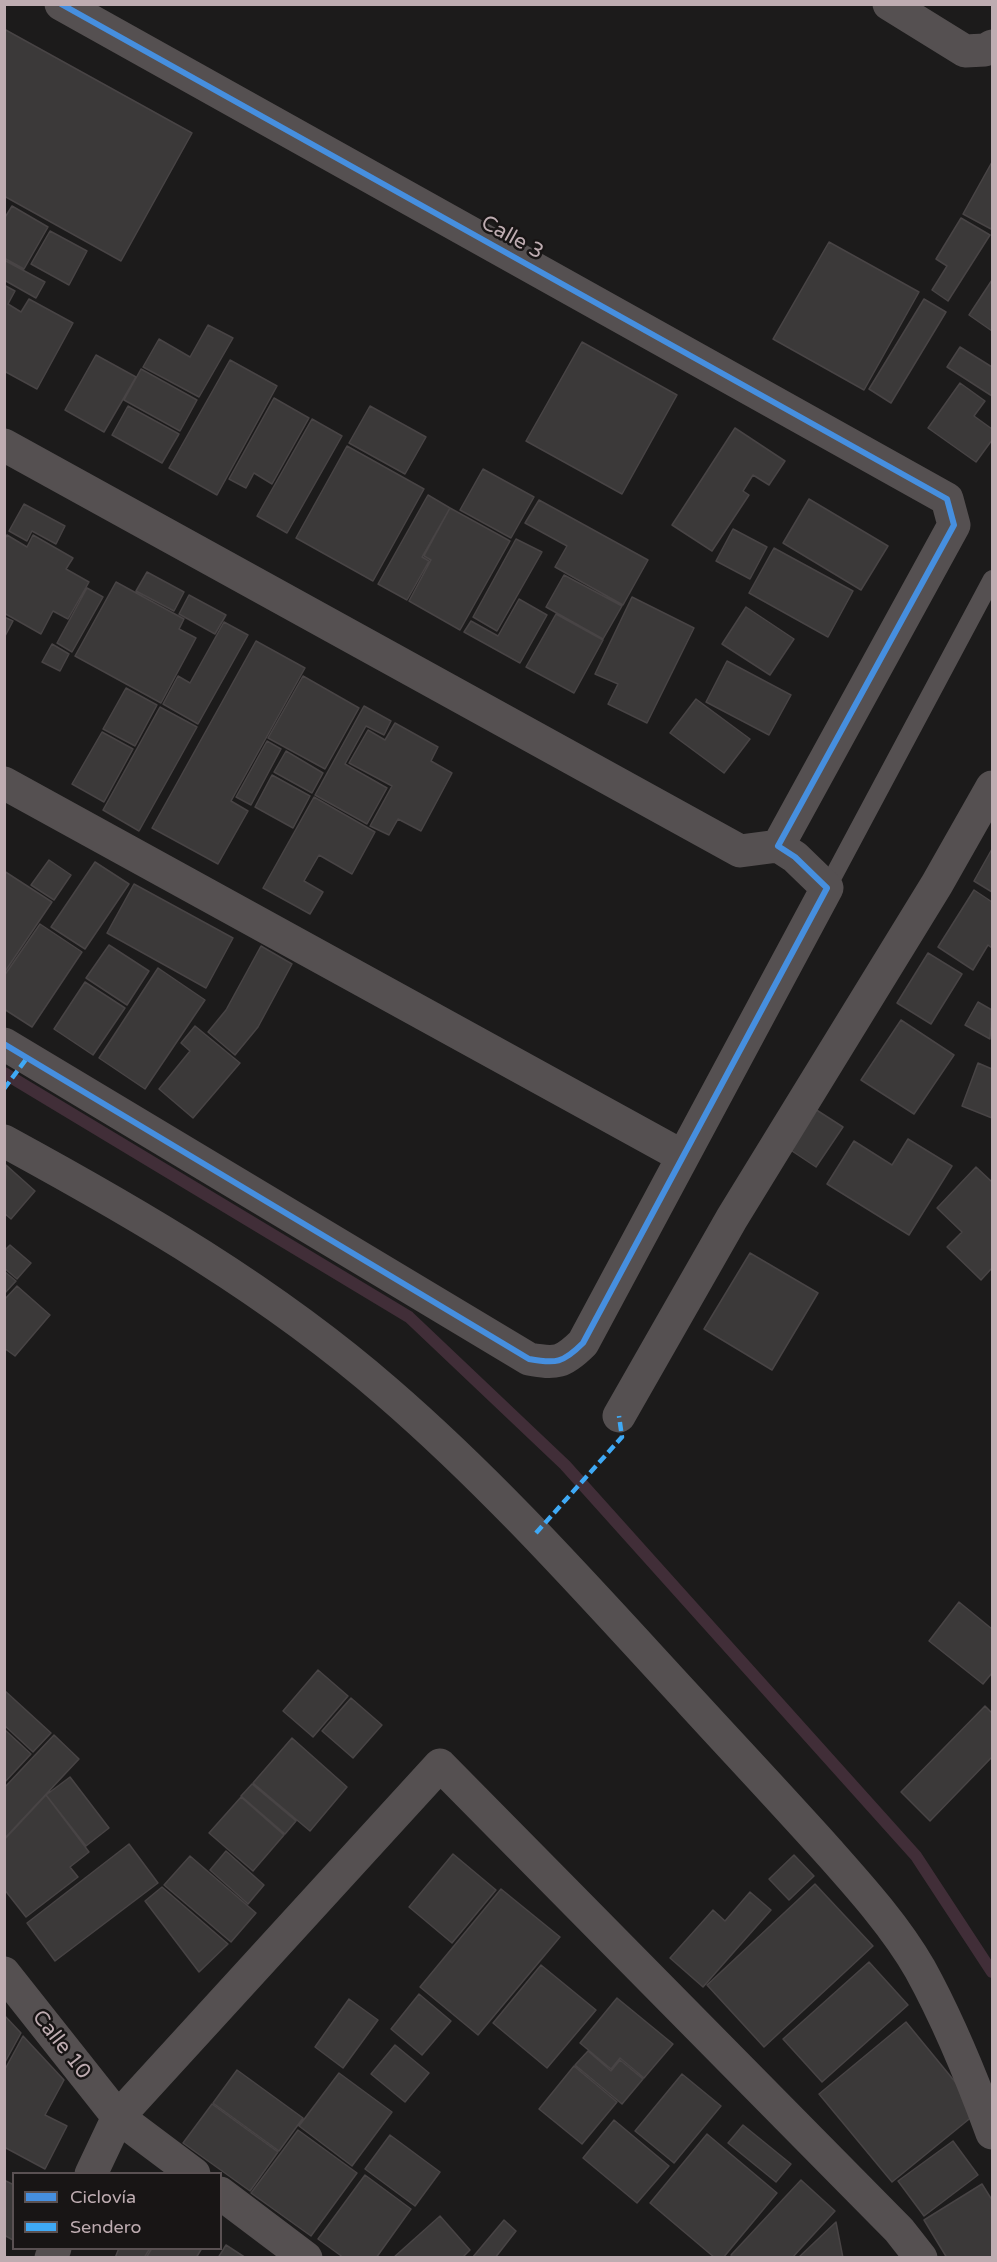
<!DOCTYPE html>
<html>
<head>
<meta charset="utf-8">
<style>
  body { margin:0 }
  #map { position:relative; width:997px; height:2262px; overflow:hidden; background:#1c1b1b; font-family:"Varela Round",sans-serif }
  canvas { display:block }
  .frame { position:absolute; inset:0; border:6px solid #beacb1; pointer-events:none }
  .legend { position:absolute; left:12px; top:2172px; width:210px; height:78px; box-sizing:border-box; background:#181515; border:2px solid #5a5153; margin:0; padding:8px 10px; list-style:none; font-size:18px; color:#beacb1 }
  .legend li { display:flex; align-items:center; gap:12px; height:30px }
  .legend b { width:30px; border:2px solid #5a5153 }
</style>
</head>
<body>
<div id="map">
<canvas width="997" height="2262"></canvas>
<div class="frame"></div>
<ul class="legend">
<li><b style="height:8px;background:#468fdf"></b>Ciclovía</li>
<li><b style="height:8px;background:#3fa9f5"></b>Sendero</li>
</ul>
</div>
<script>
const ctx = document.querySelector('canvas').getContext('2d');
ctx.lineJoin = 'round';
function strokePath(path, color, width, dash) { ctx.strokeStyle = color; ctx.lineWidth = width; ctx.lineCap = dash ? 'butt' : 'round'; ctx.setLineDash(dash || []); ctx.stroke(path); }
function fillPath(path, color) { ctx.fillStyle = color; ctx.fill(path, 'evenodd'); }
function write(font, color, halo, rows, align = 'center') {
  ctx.font = font + ' "Varela Round",sans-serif'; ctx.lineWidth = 5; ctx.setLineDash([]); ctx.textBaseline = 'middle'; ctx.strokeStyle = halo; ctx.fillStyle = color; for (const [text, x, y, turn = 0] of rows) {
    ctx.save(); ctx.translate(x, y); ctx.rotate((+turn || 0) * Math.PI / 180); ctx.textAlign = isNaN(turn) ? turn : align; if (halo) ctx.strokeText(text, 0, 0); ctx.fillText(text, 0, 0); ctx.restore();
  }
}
strokePath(new Path2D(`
  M 4,1073 L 409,1317 L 565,1465 L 916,1856 L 992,1972`), '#412e38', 12);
const building = new Path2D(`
  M 4,29 L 192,133 L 121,261 L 4,196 Z
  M 992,162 L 992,226 L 991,229 L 963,214 Z
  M 12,206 L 48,227 L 24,269 L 4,258 L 4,219 Z
  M 961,218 L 990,235 L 948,301 L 932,290 L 947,266 L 936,259 Z
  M 50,231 L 87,251 L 69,285 L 31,264 Z
  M 829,242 L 919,292 L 864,390 L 773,339 Z
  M 4,260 L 45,282 L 36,298 L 4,280 Z
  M 992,280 L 992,331 L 969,315 Z
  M 4,285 L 15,291 L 8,304 L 21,312 L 29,299 L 73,323 L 37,389 L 4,371 Z
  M 924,299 L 946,312 L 891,403 L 869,389 Z
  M 208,325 L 233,338 L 199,397 L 143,367 L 159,339 L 190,357 Z
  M 582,342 L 677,395 L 622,494 L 526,441 Z
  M 960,347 L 992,367 L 992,396 L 947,367 Z
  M 96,355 L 136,377 L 104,432 L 65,410 Z
  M 230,360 L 277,386 L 217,495 L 169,468 Z
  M 141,369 L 197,400 L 180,431 L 124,400 Z
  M 960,383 L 985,401 L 974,416 L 992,429 L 992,440 L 976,462 L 928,428 Z
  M 274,398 L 309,418 L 272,484 L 254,473 L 246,488 L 229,479 Z
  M 128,406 L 179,434 L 162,463 L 112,435 Z
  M 370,406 L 426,437 L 405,474 L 349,443 Z
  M 312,419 L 342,436 L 287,533 L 257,516 Z
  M 735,428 L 785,461 L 769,485 L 753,475 L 743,491 L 749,495 L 712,551 L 672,525 Z
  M 347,446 L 424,489 L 373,581 L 296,538 Z
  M 483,469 L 534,497 L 511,538 L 460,510 Z
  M 428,495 L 450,508 L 422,557 L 429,561 L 407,600 L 378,584 Z
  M 809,499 L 888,546 L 861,590 L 783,543 Z
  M 539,500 L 648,560 L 623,605 L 555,567 L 567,546 L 525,523 Z
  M 24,504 L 65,526 L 56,544 L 32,531 L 27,541 L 9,531 Z
  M 450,508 L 510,541 L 460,630 L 409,601 L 431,560 L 424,556 Z
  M 733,529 L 767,547 L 750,579 L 716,561 Z
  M 7,535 L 27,547 L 33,535 L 73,558 L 66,569 L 89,582 L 68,619 L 53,611 L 41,634 L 4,613 L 4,540 Z
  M 516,539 L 542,552 L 497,631 L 473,617 Z
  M 774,548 L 853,591 L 828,637 L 749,593 Z
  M 147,572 L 184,592 L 174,611 L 136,591 Z
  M 564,575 L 622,606 L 603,639 L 546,607 Z
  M 116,582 L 184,619 L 179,629 L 196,638 L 161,703 L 75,656 Z
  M 87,588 L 103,597 L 72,652 L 57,643 Z
  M 189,595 L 226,615 L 215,634 L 179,614 Z
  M 632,597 L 694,628 L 647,723 L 608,704 L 618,684 L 595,674 Z
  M 519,599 L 547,615 L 520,663 L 464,632 L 471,621 L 498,636 Z
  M 746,607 L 794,639 L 770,675 L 722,644 Z
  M 556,614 L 603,640 L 574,693 L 526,667 Z
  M 4,617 L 13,621 L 4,638 Z
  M 224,622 L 248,635 L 198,724 L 163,704 L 178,676 L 190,683 Z
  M 256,641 L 305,668 L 231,801 L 248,811 L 218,864 L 152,828 Z
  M 52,644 L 69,654 L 60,671 L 42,662 Z
  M 727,661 L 791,695 L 769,735 L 706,702 Z
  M 303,676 L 359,708 L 325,769 L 268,738 Z
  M 126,688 L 157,705 L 135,746 L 103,729 Z
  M 696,699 L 750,739 L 724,773 L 670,733 Z
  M 364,706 L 391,721 L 384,735 L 366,726 L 345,764 L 387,788 L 367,824 L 315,795 Z
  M 160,707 L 197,727 L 139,831 L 103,810 Z
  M 395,723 L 438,747 L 431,761 L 452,773 L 421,831 L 398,819 L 389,835 L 370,826 L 392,786 L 349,763 L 368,730 L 385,740 Z
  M 102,732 L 133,749 L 104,802 L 72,784 Z
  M 267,741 L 281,749 L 251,805 L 236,797 Z
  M 286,751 L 323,773 L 312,793 L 274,772 Z
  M 272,775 L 310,796 L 293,828 L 255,807 Z
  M 314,797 L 375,832 L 352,874 L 319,855 L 304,881 L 323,892 L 310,914 L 263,888 Z
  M 992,849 L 992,892 L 974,881 Z
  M 49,860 L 71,875 L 54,900 L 31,885 Z
  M 95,862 L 129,884 L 85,949 L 51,927 Z
  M 4,871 L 52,902 L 4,973 Z
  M 134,884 L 233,938 L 206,988 L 107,933 Z
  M 974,890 L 992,902 L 992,948 L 988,945 L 973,970 L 938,947 Z
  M 40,924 L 82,952 L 32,1027 L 4,1009 L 4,976 Z
  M 109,945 L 149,971 L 127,1005 L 86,978 Z
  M 261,946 L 292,964 L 258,1027 L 235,1055 L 208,1032 L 226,1010 Z
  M 928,953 L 962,974 L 931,1024 L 897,1003 Z
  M 158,968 L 205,1000 L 145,1089 L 99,1058 Z
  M 85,982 L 125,1008 L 93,1055 L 54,1029 Z
  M 978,1002 L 992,1010 L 990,1039 L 965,1025 Z
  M 901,1020 L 954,1055 L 914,1114 L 861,1080 Z
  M 195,1026 L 240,1063 L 193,1118 L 159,1089 L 190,1051 L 181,1043 Z
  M 978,1063 L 992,1069 L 992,1118 L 962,1106 Z
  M 815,1109 L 843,1127 L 816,1167 L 789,1149 Z
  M 908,1139 L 952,1166 L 909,1235 L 827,1184 L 854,1141 L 892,1165 Z
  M 6,1165 L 35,1191 L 11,1219 L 4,1213 Z
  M 976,1167 L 992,1182 L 992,1268 L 981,1280 L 947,1247 L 962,1232 L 937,1208 Z
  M 10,1245 L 31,1263 L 17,1279 L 4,1268 L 4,1251 Z
  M 750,1253 L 818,1293 L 772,1370 L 704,1329 Z
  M 4,1271 L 16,1281 L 4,1294 Z
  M 17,1286 L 50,1315 L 15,1356 L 4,1348 L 4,1300 Z
  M 959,1602 L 992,1629 L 992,1673 L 983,1684 L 929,1641 Z
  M 318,1670 L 348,1696 L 313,1737 L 283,1711 Z
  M 4,1690 L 51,1733 L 33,1752 L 4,1725 Z
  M 351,1698 L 382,1725 L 353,1758 L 322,1731 Z
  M 985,1706 L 992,1713 L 992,1757 L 930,1821 L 901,1792 Z
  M 4,1729 L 31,1754 L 4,1783 Z
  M 54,1735 L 79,1759 L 4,1839 L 4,1788 Z
  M 292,1738 L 347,1787 L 310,1831 L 253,1783 Z
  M 70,1777 L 109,1828 L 86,1846 L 46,1795 Z
  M 252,1784 L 296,1821 L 285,1834 L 241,1796 Z
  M 46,1795 L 89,1852 L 70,1867 L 78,1877 L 26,1917 L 4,1889 L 4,1840 Z
  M 241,1797 L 284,1835 L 253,1871 L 209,1833 Z
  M 129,1844 L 158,1883 L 55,1961 L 27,1923 Z
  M 226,1851 L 264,1885 L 248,1904 L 210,1870 Z
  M 453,1854 L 496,1890 L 452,1943 L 409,1907 Z
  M 794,1855 L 814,1876 L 789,1900 L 769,1879 Z
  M 190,1856 L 256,1913 L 231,1942 L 164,1885 Z
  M 815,1884 L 873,1946 L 764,2047 L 707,1985 Z
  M 162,1887 L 228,1944 L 199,1972 L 145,1901 Z
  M 501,1889 L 560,1937 L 478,2035 L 420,1987 Z
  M 750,1892 L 771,1910 L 703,1987 L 670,1958 L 713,1910 L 725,1921 Z
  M 869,1962 L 908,2005 L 822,2082 L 783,2039 Z
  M 541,1965 L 596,2010 L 547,2068 L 493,2023 Z
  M 419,1994 L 451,2021 L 422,2055 L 391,2029 Z
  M 617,1998 L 673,2044 L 644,2078 L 620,2058 L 611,2069 L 580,2043 Z
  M 349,1999 L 378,2020 L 343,2068 L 315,2047 Z
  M 4,2015 L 21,2033 L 4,2064 Z
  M 906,2022 L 979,2111 L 892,2182 L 819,2094 Z
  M 23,2036 L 64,2080 L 45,2115 L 67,2126 L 45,2169 L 4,2147 L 4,2071 Z
  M 395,2045 L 429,2073 L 405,2102 L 371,2074 Z
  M 588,2051 L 611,2071 L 620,2060 L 643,2079 L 622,2104 L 575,2065 Z
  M 574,2066 L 617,2102 L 582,2144 L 539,2109 Z
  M 237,2070 L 303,2118 L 279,2151 L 213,2103 Z
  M 339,2073 L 392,2112 L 352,2166 L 299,2126 Z
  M 682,2074 L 721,2106 L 674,2163 L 635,2131 Z
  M 212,2104 L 278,2152 L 250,2191 L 183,2143 Z
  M 614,2120 L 669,2166 L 637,2203 L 583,2158 Z
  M 743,2125 L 791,2164 L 776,2182 L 728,2143 Z
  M 298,2130 L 357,2173 L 311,2236 L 251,2193 Z
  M 707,2134 L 777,2193 L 723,2258 L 715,2258 L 650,2203 Z
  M 390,2135 L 440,2172 L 415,2206 L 365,2169 Z
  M 953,2141 L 978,2175 L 924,2216 L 898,2181 Z
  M 365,2175 L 411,2209 L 376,2258 L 344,2258 L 318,2239 Z
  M 4,2180 L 14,2185 L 13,2240 L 4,2235 Z
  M 801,2180 L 835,2211 L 792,2258 L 733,2258 L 731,2255 Z
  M 982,2184 L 992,2200 L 992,2258 L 947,2258 L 924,2220 Z
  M 440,2216 L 470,2250 L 462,2258 L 393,2258 Z
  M 504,2220 L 516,2231 L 495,2258 L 472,2258 Z
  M 836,2222 L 843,2258 L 798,2258 Z
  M 226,2245 L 246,2258 L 218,2258 Z
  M 119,2248 L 150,2248 L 144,2258 L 115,2258 Z
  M 152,2248 L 202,2248 L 196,2258 L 146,2258 Z`);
fillPath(building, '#3b3939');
strokePath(building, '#484445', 1.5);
strokePath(new Path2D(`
  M 827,888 L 992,579`), '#555051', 18);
strokePath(new Path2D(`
  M 889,4 L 965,51 L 985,50 L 992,46
  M 4,445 L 740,851 L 778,846
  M 4,783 L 682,1156
  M 4,1044 L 529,1359 C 556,1364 563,1363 583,1343 L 827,888 L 795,857 L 778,846 L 954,525 L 947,499 L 61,4
  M 4,1141 C 138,1214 271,1291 387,1392 C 497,1487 593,1596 692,1703 C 737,1752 783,1801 828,1851 C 860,1887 896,1927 920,1969 C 947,2018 973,2081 992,2133
  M 619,1416 L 732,1218 L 937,884 L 992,787
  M 4,1973 L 118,2117 L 194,2174
  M 91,2174 L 118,2117 L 440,1765 L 899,2230 L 921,2258
  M 220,2193 L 306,2258
  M 51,2258 L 55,2248`), '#555051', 33);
strokePath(new Path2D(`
  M 4,1089 L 27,1058
  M 536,1533 L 622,1437 L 619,1416`), '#3fa9f5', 4.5, [9, 4.5]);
strokePath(new Path2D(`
  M 4,1044 L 529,1359 C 556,1364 563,1363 583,1343 L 827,888 L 795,857 L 778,846 L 954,525 L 947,499 L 61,4`), '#468fdf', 6);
write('21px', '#beacb1', '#181515', [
  ["Calle 3",512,238,29],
  ["Calle 10",61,2045,52]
]);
</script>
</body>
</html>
